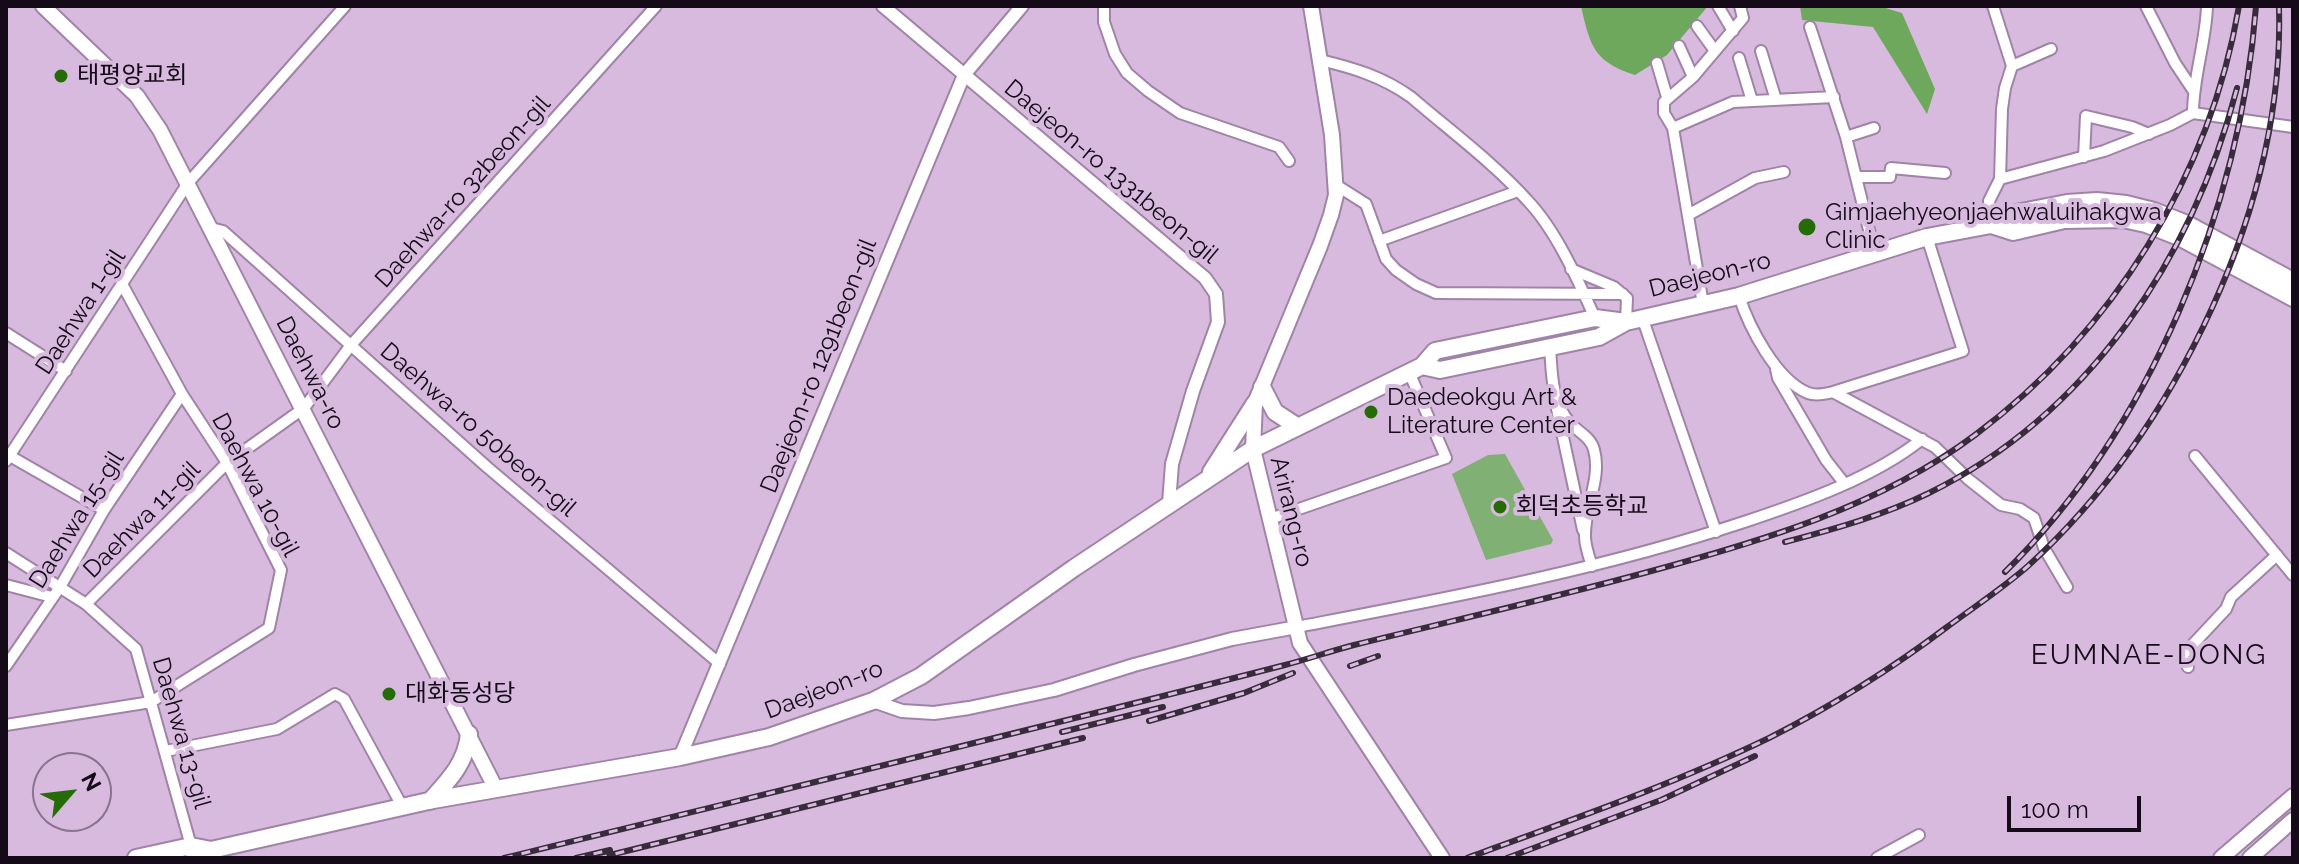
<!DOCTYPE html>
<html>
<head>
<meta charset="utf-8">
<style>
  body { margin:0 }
  #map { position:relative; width:2299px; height:864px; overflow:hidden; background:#d7bade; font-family:Raleway,sans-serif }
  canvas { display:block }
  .frame { position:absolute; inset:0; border:8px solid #150b18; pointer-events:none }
  .north { position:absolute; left:32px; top:752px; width:80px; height:80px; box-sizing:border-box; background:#d7bade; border:2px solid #89748f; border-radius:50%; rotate:62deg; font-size:22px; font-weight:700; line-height:32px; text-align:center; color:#150b18 }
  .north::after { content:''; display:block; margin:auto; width:28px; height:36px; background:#266c06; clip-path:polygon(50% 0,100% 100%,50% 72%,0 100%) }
  .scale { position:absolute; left:2007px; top:796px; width:134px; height:36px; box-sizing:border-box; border:4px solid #150b18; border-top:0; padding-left:10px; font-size:24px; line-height:28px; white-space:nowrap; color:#150b18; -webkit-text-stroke:6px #d7bade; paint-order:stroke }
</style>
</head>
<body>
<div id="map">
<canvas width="2299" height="864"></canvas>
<div class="frame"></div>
<div class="north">N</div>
<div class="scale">100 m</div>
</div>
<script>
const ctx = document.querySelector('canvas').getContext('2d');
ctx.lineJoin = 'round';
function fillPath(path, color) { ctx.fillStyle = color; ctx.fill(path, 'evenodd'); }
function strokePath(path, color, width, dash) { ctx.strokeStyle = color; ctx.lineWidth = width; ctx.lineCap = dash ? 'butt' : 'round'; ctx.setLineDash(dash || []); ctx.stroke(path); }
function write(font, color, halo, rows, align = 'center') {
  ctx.font = font + ' Raleway,"Noto Sans KR",sans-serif'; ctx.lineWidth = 8; ctx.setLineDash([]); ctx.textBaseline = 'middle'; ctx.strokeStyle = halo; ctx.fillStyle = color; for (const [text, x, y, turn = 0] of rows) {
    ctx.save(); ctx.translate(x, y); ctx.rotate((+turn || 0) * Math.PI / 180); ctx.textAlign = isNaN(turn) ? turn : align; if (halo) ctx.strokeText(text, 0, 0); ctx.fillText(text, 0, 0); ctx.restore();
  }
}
fillPath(new Path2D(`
  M 1505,454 L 1553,540 L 1551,544 L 1486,560 L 1452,474 L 1488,455 Z`), '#81b074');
fillPath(new Path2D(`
  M 1581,6 L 1708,6 L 1667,55 L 1635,75 C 1594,62 1590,46 1581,6 Z
  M 1800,6 L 1879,6 L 1902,13 L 1935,89 L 1927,114 L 1873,27 L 1802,20 Z`), '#6da85d');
const minor = new Path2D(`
  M 1104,6 L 1104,22 L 1115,54 L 1127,73 L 1148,91 L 1180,113 L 1279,147 L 1289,161
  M 1718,6 L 1733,31
  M 2146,6 L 2175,63 L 2193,90
  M 1697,26 L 1715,51
  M 1810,27 L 1846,137 L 1875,254
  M 1679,46 L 1693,77
  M 1761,51 L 1776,100
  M 1739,58 L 1752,101
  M 1320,60 C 1354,68 1383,77 1411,97 C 1448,129 1495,164 1527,200 C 1556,230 1578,280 1595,318
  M 1657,63 L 1667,97
  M 2012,66 L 2051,49
  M 2193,113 C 2193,77 2206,42 2207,6
  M 1673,128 L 1664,113 L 1664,102 L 1693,77 L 1743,18 L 1740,6
  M 1846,137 L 1874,128
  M 2084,157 L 2086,116 L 2132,127 L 2149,134
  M 1856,177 L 1890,177 L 1891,168 L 1945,173
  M 2000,179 L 2104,151 L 2170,125 L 2193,113 L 2293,127
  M 1336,185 L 1366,204 L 1386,259 L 1396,270 L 1416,284 L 1436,293 L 1623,294
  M 1688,215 L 1755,178 L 1784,172
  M 1991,225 L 1989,201 L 2000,179 L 2002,109 L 2005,88 L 2012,66 L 1993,6
  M 211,228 L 223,231 L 487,467 L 720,664
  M 1379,241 L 1518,191
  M 1571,269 L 1614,287 L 1627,298 L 1626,322
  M 1739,296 C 1749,327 1776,380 1808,393 C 1815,396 1825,394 1833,392 L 1963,351 L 1927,237
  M 1703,304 L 1673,128 L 1733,102 L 1834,97
  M 1642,317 L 1716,532
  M 6,333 L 66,371
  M 1550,347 C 1552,374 1551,401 1570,423 C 1578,432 1591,437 1594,450 C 1602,478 1584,508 1585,536 C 1585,546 1589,557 1592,566
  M 1776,369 L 1778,378 L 1826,460 L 1844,483
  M 1833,392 L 1935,447 L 1968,479 L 2001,505 L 2020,509 L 2034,518 L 2044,548 L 2067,587
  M 1557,409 L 1583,530
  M 10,456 L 104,510
  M 2195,456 L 2293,575
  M 6,461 L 188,183 L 345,6
  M 1270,519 L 1446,458 L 1409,372
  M 6,553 L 86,604 L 136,649 L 191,846
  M 6,585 L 52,597
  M 86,604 L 227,463 L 304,408 L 351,345 L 656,6
  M 1297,627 C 1448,598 1600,570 1747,521 C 1804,502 1875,477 1922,439
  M 6,666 L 60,587 L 104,510 L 182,394
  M 2188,667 L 2182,656 L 2226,609 L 2231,597 L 2277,555
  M 6,725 L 151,702 L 269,628 L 281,570 L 227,463 L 182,394 L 122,284
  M 166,751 L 277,729 L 335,694 L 344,699 L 402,806
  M 1877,858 L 1919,835`);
const tertiary = new Path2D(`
  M 883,6 L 1205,278 L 1216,294 L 1218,322 L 1193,391 L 1172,464 L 1169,503
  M 873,701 L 902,711 L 934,713 L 969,708 L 1054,690 L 1134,665 L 1232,639 L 1297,627
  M 680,757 L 964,75 L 1022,6`);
const secondary = new Path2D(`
  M 43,6 L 137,96 L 160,130 L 496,789
  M 1311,6 L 1332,135 L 1336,195 L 1331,215 L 1320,246 L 1255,403 L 1253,449 L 1300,643 L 1442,858
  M 2221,858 L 2293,796
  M 2250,858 L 2293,820`);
const primary = new Path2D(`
  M 1991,225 L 2013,232 L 2064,220 L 2123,219 L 2146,224 L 2179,237 L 2293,298
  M 1422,366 L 1440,370 L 1599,337 L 1626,322 L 1739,296 L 1927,237 L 1991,225 L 2006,215 L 2067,203 L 2097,201 L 2126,204 L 2154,211 L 2187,224 L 2293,281
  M 1262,387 L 1275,412 L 1298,427
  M 1211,472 L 1255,403
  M 430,801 C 449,780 466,763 469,734
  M 136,858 L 191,846 L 211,850
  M 194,858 L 211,850 L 433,800 L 680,757 L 769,737 L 873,701 L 921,676 L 1074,568 L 1253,449 L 1422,366 L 1435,351 L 1595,318 L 1626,322`);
strokePath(minor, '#a084a7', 14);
strokePath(tertiary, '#a084a7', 16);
strokePath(secondary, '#a084a7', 18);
strokePath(primary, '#a084a7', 20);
strokePath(minor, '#fff', 10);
strokePath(tertiary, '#fff', 12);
strokePath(secondary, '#fff', 14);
strokePath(primary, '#fff', 16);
const rail = new Path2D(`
  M 1785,542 C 1835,529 1884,515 1929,493 C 2089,414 2193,257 2237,88
  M 2005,572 C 2150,429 2241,207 2256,6
  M 1350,666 L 1378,656
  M 1149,721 L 1244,693 L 1293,673
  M 1062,732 L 1163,707
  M 504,858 C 764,794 1025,732 1285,665 C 1308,659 1331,651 1354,645 C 1451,621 1548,599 1644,573 C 1759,542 1879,507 1975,435 C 2113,332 2210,175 2239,6
  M 576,858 L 610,850
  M 598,858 L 1083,738
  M 1467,858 C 1568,821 1672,785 1769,738 C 1832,706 1890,670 1947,627 C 1974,607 2003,588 2028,566 C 2107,494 2168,404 2212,308 C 2255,214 2282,110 2279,6
  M 1507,858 L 1661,800 L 1755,756`);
strokePath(rail, '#382b3c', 6);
strokePath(rail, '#d7bade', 3, [9]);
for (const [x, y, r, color] of [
  [61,76,8,"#266c06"],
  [1807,227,10,"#266c06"],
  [1371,412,8,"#266c06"],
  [1500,507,8,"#266c06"],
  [389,694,8,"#266c06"]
]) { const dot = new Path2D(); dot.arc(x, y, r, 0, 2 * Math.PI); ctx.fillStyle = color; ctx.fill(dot); strokePath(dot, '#d7bade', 3); }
write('24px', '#150b18', '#d7bade', [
  ["태평양교회",77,76],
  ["Gimjaehyeonjaehwaluihakgwa",1825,213],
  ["Clinic",1825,241],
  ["Daedeokgu Art &",1387,398],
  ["Literature Center",1387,426],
  ["회덕초등학교",1516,507],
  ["대화동성당",405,694]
], 'left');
write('24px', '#150b18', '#d7bade', [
  ["Daejeon-ro 1331beon-gil",1111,172,40],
  ["Daehwa-ro 32beon-gil",463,192,-48],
  ["Daejeon-ro",1710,275,-14],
  ["Daehwa 1-gil",81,312,-57],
  ["Daejeon-ro 1291beon-gil",819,366,-68],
  ["Daehwa-ro",310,373,63],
  ["Daehwa-ro 50beon-gil",478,430,41],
  ["Daehwa 10-gil",255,485,62],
  ["Arirang-ro",1291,512,76],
  ["Daehwa 15-gil",77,520,-58],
  ["Daehwa 11-gil",142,520,-45],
  ["Daejeon-ro",824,690,-21],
  ["Daehwa 13-gil",181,733,74]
]);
ctx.letterSpacing = '2px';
write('28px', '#150b18', '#d7bade', [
  ["EUMNAE-DONG",2149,656]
]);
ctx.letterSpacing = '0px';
</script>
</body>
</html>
